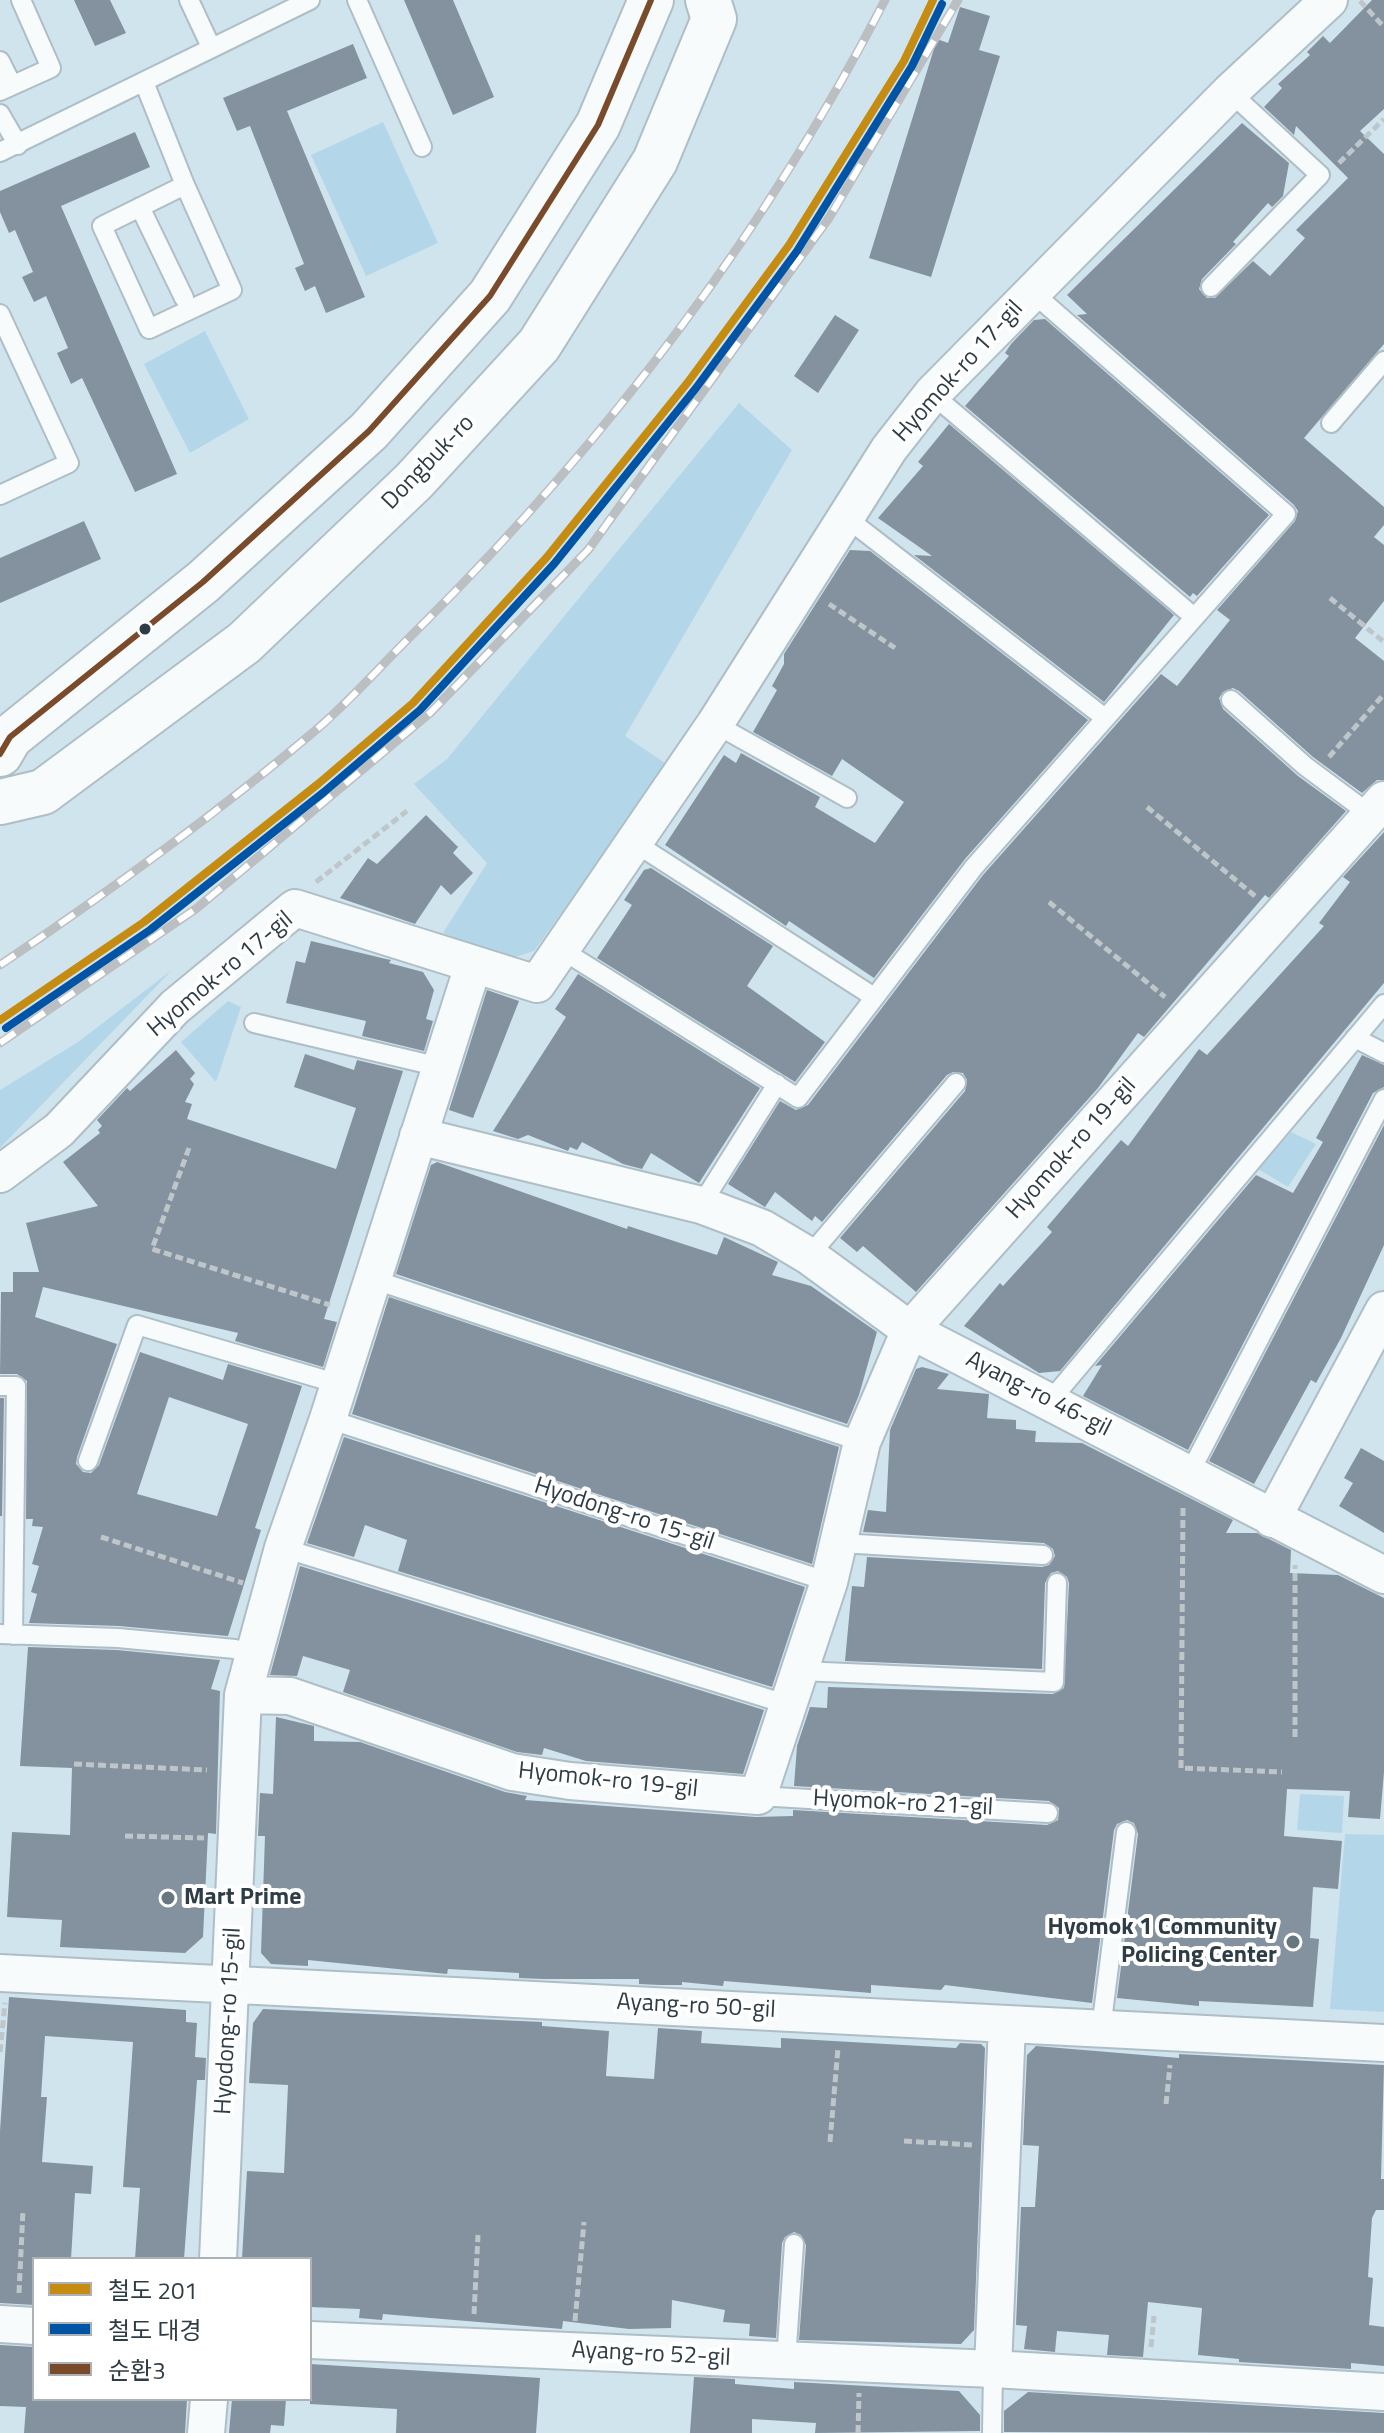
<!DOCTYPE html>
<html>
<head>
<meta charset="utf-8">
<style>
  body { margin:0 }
  #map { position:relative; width:1384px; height:2433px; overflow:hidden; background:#d0e4ee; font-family:"Titillium Web","Noto Sans KR",sans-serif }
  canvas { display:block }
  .legend { position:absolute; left:32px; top:2257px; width:280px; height:144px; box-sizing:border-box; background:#fff; border:2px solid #abb1b5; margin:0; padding:10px 14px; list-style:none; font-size:24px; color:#2e3d45 }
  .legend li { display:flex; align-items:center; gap:16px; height:40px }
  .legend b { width:40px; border:2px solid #abb1b5 }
</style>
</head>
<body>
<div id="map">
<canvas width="1384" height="2433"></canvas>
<ul class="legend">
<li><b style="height:10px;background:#c58c11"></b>철도 201</li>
<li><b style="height:10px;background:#0054a6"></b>철도 대경</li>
<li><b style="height:10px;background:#7a4b2a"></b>순환3</li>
</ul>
</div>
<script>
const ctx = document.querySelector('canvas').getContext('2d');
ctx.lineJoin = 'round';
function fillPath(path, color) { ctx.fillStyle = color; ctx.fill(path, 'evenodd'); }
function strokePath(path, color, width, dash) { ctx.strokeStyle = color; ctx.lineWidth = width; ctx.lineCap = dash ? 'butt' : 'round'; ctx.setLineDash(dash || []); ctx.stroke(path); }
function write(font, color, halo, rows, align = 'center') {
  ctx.font = font + ' "Titillium Web",sans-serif'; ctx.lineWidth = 8; ctx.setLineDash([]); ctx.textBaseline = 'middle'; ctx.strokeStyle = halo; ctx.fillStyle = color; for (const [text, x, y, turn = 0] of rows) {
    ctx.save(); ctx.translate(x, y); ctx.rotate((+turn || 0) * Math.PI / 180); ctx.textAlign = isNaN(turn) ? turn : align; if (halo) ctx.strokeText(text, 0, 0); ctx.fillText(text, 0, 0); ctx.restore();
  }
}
fillPath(new Path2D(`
  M 383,122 L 438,243 L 366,276 L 311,155 Z
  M 205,331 L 249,419 L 190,453 L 144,364 Z
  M 739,403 L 792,450 L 625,736 L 668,765 L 534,951 L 506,960 L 443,933 L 487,863 L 414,784 L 447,759 Z
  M 172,970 L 0,1148 L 0,1090 L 78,1042 Z
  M 228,1001 L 241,1007 L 216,1082 L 181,1042 Z
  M 1291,1132 L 1316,1144 L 1288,1187 L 1258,1169 Z
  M 1300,1794 L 1344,1796 L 1342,1833 L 1297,1830 Z
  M 1345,1834 L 1384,1835 L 1384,2012 L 1330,2009 Z`), '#b3d7e9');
fillPath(new Path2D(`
  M 74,0 L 110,0 L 126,33 L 95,46 Z
  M 404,0 L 453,0 L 494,97 L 453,115 Z
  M 1372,0 L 1384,0 L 1384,109 L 1360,131 L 1384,154 L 1384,344 L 1304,438 L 1384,507 L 1384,525 L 1374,537 L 1384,545 L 1384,601 L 1355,638 L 1384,661 L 1384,780 L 1377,780 L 1362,793 L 1313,757 L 1239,691 L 1233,688 L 1223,692 L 1219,698 L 1223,709 L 1298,776 L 1346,811 L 1269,898 L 1265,895 L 1144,1037 L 1138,1033 L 1098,1088 L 916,1292 L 863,1246 L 857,1252 L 840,1238 L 965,1091 L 967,1080 L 963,1073 L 953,1072 L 947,1075 L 822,1222 L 815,1216 L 812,1221 L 775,1192 L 765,1207 L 728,1184 L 780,1101 L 796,1110 L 808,1105 L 983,875 L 1161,674 L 1177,686 L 1230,620 L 1217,610 L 1295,521 L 1298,511 L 1294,505 L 1077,315 L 1087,314 L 1067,295 L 1242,123 L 1289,163 L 1283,196 L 1272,207 L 1268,203 L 1233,242 L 1236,244 L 1202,279 L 1199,289 L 1207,298 L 1215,298 L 1253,261 L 1270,276 L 1305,238 L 1296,230 L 1348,178 L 1296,126 L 1294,135 L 1264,107 L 1282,88 L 1278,84 L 1310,55 L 1307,52 L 1323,36 L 1330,43 Z
  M 960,7 L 990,16 L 979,50 L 1000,56 L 931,277 L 869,258 L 937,39 L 948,43 Z
  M 353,44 L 367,78 L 287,111 L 365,297 L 326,313 L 315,286 L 305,291 L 295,268 L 304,264 L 250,126 L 237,131 L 223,98 Z
  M 135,132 L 150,167 L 61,206 L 177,474 L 135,492 L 82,378 L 71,384 L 57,353 L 68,348 L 46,296 L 34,302 L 22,277 L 33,272 L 15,230 L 9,233 L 0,212 L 0,191 Z
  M 835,315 L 859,330 L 818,393 L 794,376 Z
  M 1045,319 L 1269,515 L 1197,596 L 1193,593 L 1190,597 L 965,406 L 1009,356 L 1005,353 L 1011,344 L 1034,320 Z
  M 949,424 L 1174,615 L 1104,702 L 914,555 L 932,556 L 878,518 L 923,466 L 918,462 Z
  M 84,521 L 101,559 L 0,603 L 0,558 Z
  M 850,550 L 870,551 L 1088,720 L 965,859 L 874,978 L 789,921 L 786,926 L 665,845 L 724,755 L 736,763 L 741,753 L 820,797 L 815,807 L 875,843 L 904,802 L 842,759 L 832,776 L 753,732 L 777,690 L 772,686 L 784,664 L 784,654 Z
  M 426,815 L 458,847 L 453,853 L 473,873 L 451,895 L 441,885 L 415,924 L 340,898 L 368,858 L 377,864 Z
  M 1384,832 L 1384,983 L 1060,1371 L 1039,1373 L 964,1326 L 1000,1283 L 1003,1286 L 1052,1232 L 1047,1227 L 1121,1140 L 1128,1146 L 1199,1049 L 1207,1055 L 1324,926 L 1319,923 L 1350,882 L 1343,877 Z
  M 651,868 L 773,946 L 747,986 L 825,1042 L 795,1082 L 597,958 L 632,905 L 624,900 L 644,870 Z
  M 311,941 L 386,959 L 391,960 L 389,963 L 423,972 L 434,990 L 426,1019 L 433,1021 L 424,1051 L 362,1036 L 366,1021 L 286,1003 L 296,961 L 305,963 Z
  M 578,974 L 760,1088 L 699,1183 L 651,1153 L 642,1169 L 623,1164 L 582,1142 L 577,1150 L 570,1147 L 568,1151 L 528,1135 L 518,1139 L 493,1131 L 566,1017 L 555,1009 Z
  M 487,990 L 519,1001 L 473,1118 L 449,1110 Z
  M 176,1050 L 195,1073 L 190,1079 L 194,1084 L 185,1102 L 192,1104 L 187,1119 L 336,1169 L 356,1108 L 294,1087 L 305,1054 L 354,1070 L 357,1060 L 403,1071 L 324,1319 L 337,1322 L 323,1367 L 235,1341 L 238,1333 L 43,1287 L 35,1317 L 117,1344 L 77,1457 L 76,1464 L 83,1472 L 91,1473 L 99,1465 L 140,1352 L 223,1380 L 228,1364 L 302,1386 L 255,1528 L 261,1530 L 228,1636 L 119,1626 L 29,1623 L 37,1594 L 31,1592 L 39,1566 L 32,1564 L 43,1527 L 32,1526 L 33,1519 L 26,1519 L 27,1381 L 17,1374 L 0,1374 L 1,1292 L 13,1292 L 13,1272 L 39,1272 L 26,1223 L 98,1206 L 63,1162 L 100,1133 L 98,1130 L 102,1126 L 97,1120 L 127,1088 L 130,1091 ZM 169,1397 L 248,1424 L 217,1516 L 137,1494 Z
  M 1362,1055 L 1384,1065 L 1384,1087 L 1373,1093 L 1188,1450 L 1083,1396 L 1102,1365 L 1095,1366 L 1256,1175 L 1293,1193 L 1323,1142 L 1316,1138 Z
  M 1384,1125 L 1384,1245 L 1341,1338 L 1316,1383 L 1311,1380 L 1254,1484 L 1209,1461 Z
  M 437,1162 L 627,1229 L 628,1226 L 717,1255 L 724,1237 L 778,1262 L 772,1275 L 811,1286 L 877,1332 L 859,1395 L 847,1424 L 396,1274 L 431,1165 Z
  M 389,1297 L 839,1447 L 812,1564 L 352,1414 Z
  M 922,1367 L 949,1374 L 937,1389 L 989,1394 L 987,1418 L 1016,1420 L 1016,1429 L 1036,1431 L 1035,1442 L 1082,1443 L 1233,1520 L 1226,1533 L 1257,1533 L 1291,1550 L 1290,1573 L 1338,1575 L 1384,1598 L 1384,1772 L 1380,1819 L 1348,1817 L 1350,1791 L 1287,1789 L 1284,1836 L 1342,1841 L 1338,1889 L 1313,1887 L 1310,1938 L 1319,1939 L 1313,2007 L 1199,2001 L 1199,2006 L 1117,1998 L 1138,1834 L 1134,1823 L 1127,1820 L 1117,1824 L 1114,1830 L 1092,2003 L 945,1985 L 941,1990 L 871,1985 L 871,1993 L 724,1981 L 723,1986 L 682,1982 L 682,1985 L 660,1985 L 639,1984 L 639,1979 L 544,1979 L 519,1978 L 519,1973 L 448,1969 L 447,1974 L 308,1960 L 308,1966 L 271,1964 L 261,1953 L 265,1836 L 258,1836 L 260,1793 L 273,1794 L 276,1717 L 314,1726 L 314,1741 L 360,1742 L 505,1792 L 527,1796 L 525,1800 L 756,1817 L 793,1816 L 793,1810 L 1047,1825 L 1058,1820 L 1059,1808 L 1049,1801 L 794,1786 L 797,1746 L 810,1707 L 827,1708 L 828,1687 L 1053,1694 L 1064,1688 L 1069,1583 L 1067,1577 L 1058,1571 L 1051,1573 L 1045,1583 L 1042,1669 L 845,1661 L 852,1586 L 864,1587 L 867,1557 L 1042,1567 L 1049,1565 L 1055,1556 L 1053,1549 L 1044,1543 L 863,1532 L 868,1510 L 886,1512 L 890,1430 L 916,1369 Z
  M 0,1398 L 4,1398 L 2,1516 L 0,1516 Z
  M 344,1437 L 805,1587 L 772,1687 L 398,1571 L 407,1540 L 365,1525 L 354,1557 L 307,1543 Z
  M 1361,1448 L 1384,1461 L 1384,1533 L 1339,1506 L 1353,1483 L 1344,1478 Z
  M 300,1566 L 764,1710 L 743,1774 L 586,1761 L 544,1748 L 542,1755 L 517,1752 L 343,1692 L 350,1670 L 303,1656 L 297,1676 L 270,1675 Z
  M 28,1647 L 117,1650 L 220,1660 L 211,1689 L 220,1691 L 216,1834 L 208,1833 L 203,1937 L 185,1953 L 60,1947 L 62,1920 L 7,1917 L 12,1832 L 70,1835 L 72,1768 L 20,1766 Z
  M 9,1997 L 186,2010 L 186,2022 L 197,2023 L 195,2057 L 206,2058 L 205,2080 L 197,2080 L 184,2259 L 135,2259 L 140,2188 L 123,2187 L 133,2042 L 45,2036 L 41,2097 L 47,2097 L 42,2162 L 93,2166 L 91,2194 L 75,2193 L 71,2259 L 34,2259 L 34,2305 L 0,2303 L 0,2131 Z
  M 263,2009 L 542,2022 L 542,2026 L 609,2031 L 606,2076 L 654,2079 L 658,2028 L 702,2031 L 701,2043 L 781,2048 L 781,2038 L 956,2048 L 960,2043 L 981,2044 L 985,2048 L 974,2330 L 961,2344 L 799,2340 L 806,2245 L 801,2235 L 794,2232 L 785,2237 L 782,2243 L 776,2338 L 749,2336 L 750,2324 L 723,2322 L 725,2310 L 672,2300 L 671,2328 L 629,2329 L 563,2321 L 562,2329 L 383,2314 L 382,2320 L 359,2318 L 360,2309 L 310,2307 L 310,2259 L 242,2259 L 247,2171 L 284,2173 L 288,2085 L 249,2083 L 253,2023 Z
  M 1036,2046 L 1179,2058 L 1179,2054 L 1384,2065 L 1381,2179 L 1384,2179 L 1384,2210 L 1376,2210 L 1372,2218 L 1368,2277 L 1373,2278 L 1369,2325 L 1384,2327 L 1384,2366 L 1351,2363 L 1351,2369 L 1239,2362 L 1239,2359 L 1198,2355 L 1202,2308 L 1148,2302 L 1143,2357 L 1107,2355 L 1109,2335 L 1057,2331 L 1055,2352 L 1024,2349 L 1027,2326 L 1016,2325 L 1021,2207 L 1035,2207 L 1039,2146 L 1023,2145 L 1027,2055 Z
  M 0,2345 L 34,2347 L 34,2399 L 187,2399 L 185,2433 L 24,2433 L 26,2407 L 0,2406 Z
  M 310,2364 L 540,2378 L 536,2433 L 396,2433 L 397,2409 L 310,2404 Z
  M 694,2377 L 735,2379 L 735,2384 L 794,2389 L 794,2382 L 959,2391 L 980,2415 L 980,2431 L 815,2433 L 816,2423 L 752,2419 L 752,2433 L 690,2433 Z
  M 1028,2392 L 1384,2413 L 1384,2433 L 1004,2432 L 1004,2411 Z
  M 232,2399 L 286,2399 L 284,2426 L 271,2425 L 270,2433 L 229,2433 Z`), '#83929e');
const service = new Path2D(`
  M 189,0 L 211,47
  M 357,0 L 422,147
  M 0,61 L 12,85
  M 144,82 L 185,185 L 232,290 L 149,329 L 102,226 L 185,185
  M 0,91 L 51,68 L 21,0
  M 0,114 L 18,145
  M 0,152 L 310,0
  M 140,207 L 184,298
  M 1211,287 L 1320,175 L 1230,92
  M 0,314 L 69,463 L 0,495
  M 932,394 L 1194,617
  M 1331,423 L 1384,361
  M 844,516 L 1105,718
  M 1231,700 L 1305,766 L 1371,815
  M 715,724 L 847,798
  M 635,843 L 874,997
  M 562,950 L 798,1098 L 974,867 L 1286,514 L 1032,292
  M 254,1023 L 440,1067
  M 1355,1038 L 1384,1053
  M 701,1205 L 777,1084
  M 809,1256 L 956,1083
  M 372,1279 L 862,1442
  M 0,1386 L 16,1386 L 13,1635
  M 1050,1401 L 1384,1004
  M 328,1419 L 829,1582
  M 88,1461 L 137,1325 L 339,1384
  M 1189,1474 L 1384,1099
  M 840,1543 L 1043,1555
  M 283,1548 L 789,1705
  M 0,1634 L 118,1638 L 235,1649 L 251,1655
  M 801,1671 L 1054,1682 L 1057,1583
  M 758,1796 L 1048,1813
  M 1101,2029 L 1126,1832
  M 786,2361 L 794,2244
  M 992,2433 L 993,2369`);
const minor = new Path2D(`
  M 418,1136 L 701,1205 L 762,1228 L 809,1256 L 910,1330 L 1384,1575
  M 0,1174 L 59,1130 L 175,1007 L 295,908 L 537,984 L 715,724 L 889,449 L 932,394 L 1230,92 L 1329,0
  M 1272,1519 L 1384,1310
  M 243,1695 L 290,1696 L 512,1772 L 570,1781 L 758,1796 L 829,1582 L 862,1442 L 910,1330 L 1384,800
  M 0,1973 L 1384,2043
  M 218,2259 L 243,1695 L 283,1548 L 328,1419 L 473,966
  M 0,2324 L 34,2326
  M 310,2340 L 993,2369 L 1384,2392
  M 993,2369 L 1007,2024
  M 206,2433 L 209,2399`);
const primary = new Path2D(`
  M 0,754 L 10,737 L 203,582 L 369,431 L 490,296 L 598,125 L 651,0
  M 0,802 L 43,792 L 244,643 L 414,481 L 539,345 L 655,161 L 714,19 L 708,0`);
strokePath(service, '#aebec6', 22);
strokePath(minor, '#aebec6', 40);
strokePath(primary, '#aebec6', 48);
strokePath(new Path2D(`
  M 1360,1 L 1384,27
  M 1339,163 L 1384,119
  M 1330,598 L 1384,642
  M 829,604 L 895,648
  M 1329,757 L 1384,694
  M 1147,807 L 1255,896
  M 316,882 L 407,811
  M 1049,902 L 1165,997
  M 189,1148 L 152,1249 L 330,1305
  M 1183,1508 L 1181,1768 L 1282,1772
  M 101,1537 L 243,1583
  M 1295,1737 L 1295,1565
  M 74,1764 L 207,1770
  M 125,1836 L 204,1838
  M 0,2052 L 5,2003
  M 1166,2104 L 1170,2065
  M 904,2141 L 973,2145
  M 830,2142 L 838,2048
  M 19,2293 L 23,2210
  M 474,2314 L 478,2235
  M 575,2321 L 584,2222
  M 1151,2347 L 1154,2316
  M 858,2433 L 859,2393`), '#bec6c9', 5, [8, 4]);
strokePath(service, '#f8fbfc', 18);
strokePath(minor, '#f8fbfc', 36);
strokePath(primary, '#f8fbfc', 44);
const rail = new Path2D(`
  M 0,965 C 107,893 211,818 310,735 C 349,703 383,663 419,628 C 605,443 765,234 885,0
  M 0,1043 L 197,908 L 430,713 L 588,550 L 829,218 L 958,0`);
strokePath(rail, '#bbbfc2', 9);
strokePath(rail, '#fff', 6, [18]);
strokePath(new Path2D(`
  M 0,754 L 10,737 L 203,582 L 369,431 L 490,296 L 598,125 L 651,0`), '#7a4b2a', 6);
strokePath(new Path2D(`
  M 0,1020 L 144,922 L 318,784 L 413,703 L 547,557 L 688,382 L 789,245 L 904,61 L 933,0`), '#c58c11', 8);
strokePath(new Path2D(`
  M 6,1028 L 150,930 L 324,792 L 420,710 L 554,564 L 696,388 L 797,251 L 912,66 L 942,4`), '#0054a6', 8);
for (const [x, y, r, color] of [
  [145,629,7,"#2e3d45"],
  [168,1898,8,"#677780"],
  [1293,1942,8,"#677780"]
]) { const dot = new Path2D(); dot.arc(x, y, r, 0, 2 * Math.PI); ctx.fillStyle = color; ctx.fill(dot); strokePath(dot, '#fff', 3); }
write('24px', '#2e3d45', '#fff', [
  ["Hyomok-ro 17-gil",959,372,-48],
  ["Dongbuk-ro",429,463,-46],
  ["Hyomok-ro 17-gil",221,975,-40],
  ["Hyomok-ro 19-gil",1072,1149,-48],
  ["Ayang-ro 46-gil",1038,1395,27],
  ["Hyodong-ro 15-gil",624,1515,18],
  ["Hyomok-ro 19-gil",608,1781,6],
  ["Hyomok-ro 21-gil",903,1804,3],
  ["Ayang-ro 50-gil",696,2007,3],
  ["Hyodong-ro 15-gil",229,2021,-87],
  ["Ayang-ro 52-gil",651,2355,3]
]);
write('bold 24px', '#2e3d45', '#fff', [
  ["Mart Prime",184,1898],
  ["Hyomok 1 Community",1277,1928,"right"],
  ["Policing Center",1277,1956,"right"]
], 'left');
</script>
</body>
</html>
